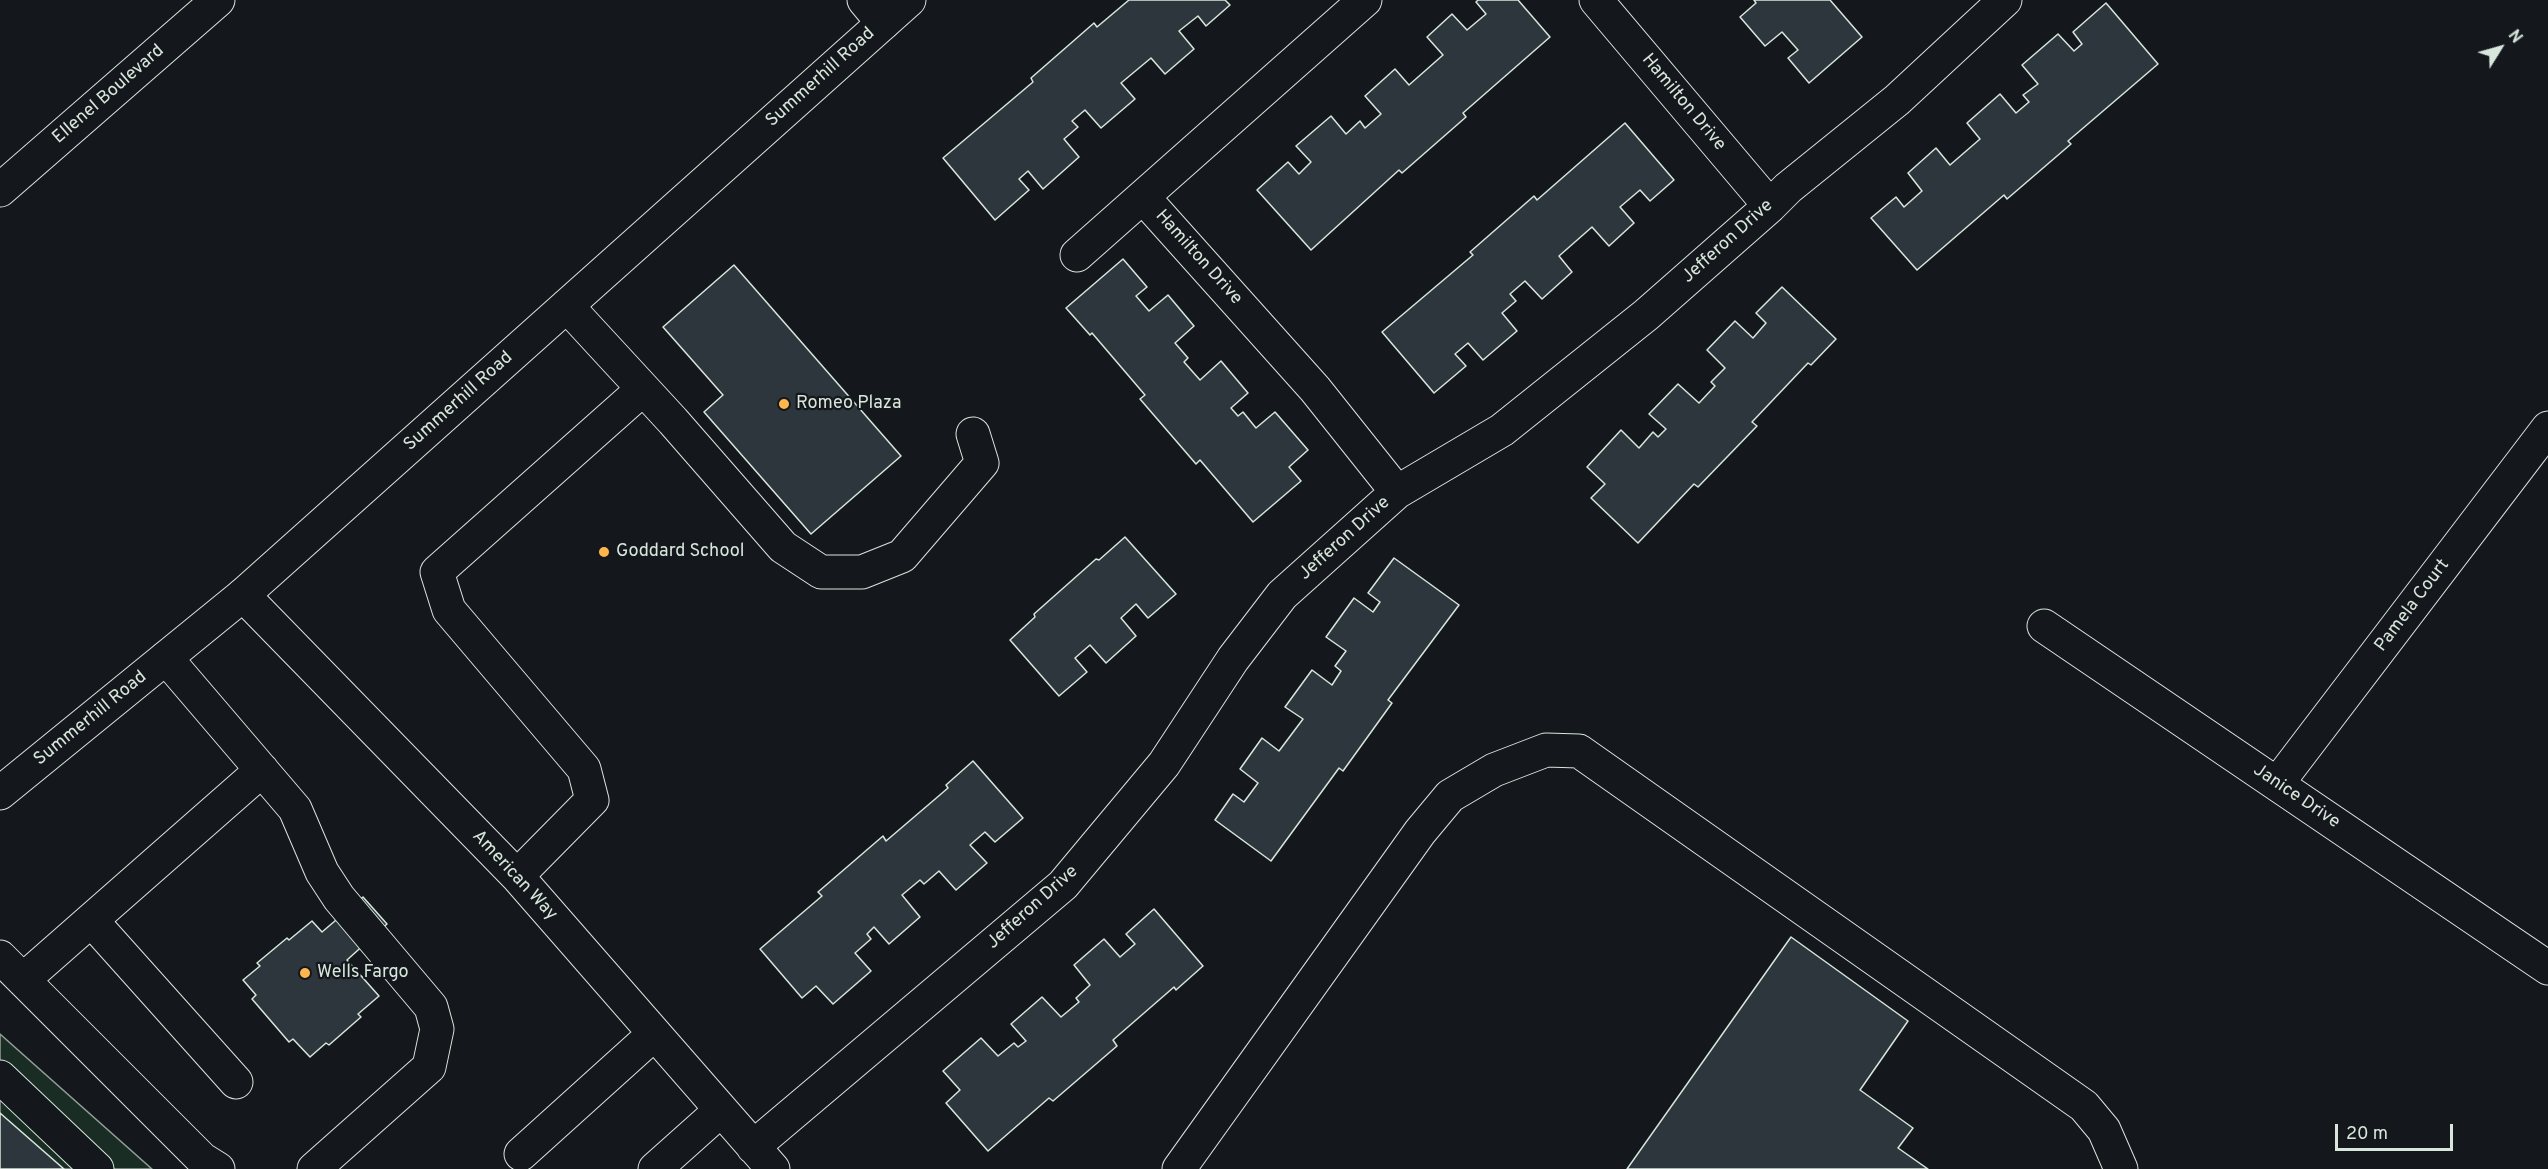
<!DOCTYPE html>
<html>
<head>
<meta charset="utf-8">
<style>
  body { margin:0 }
  #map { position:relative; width:2548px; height:1169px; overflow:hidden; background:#14181c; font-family:Overpass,sans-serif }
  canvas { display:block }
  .north { position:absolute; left:2470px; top:18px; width:60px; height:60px; -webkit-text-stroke:4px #14181c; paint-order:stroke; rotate:53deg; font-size:16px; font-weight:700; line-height:24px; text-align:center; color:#d8e6dc }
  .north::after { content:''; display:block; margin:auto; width:21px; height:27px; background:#d8e6dc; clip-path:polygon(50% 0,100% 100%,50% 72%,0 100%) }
  .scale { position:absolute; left:2335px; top:1124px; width:118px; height:27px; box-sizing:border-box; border:3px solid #d8e6dc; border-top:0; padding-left:8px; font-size:18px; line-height:21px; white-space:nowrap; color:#d8e6dc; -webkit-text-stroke:4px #14181c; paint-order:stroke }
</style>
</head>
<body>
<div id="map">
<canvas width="2548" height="1169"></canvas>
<div class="north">N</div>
<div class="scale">20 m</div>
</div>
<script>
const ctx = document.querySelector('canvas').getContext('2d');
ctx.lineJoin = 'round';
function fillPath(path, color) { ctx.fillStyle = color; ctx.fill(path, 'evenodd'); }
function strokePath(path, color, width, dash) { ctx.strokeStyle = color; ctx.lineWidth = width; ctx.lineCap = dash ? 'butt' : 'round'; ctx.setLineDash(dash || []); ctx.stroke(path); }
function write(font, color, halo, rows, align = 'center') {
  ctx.font = font + ' Overpass,sans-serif'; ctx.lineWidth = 4.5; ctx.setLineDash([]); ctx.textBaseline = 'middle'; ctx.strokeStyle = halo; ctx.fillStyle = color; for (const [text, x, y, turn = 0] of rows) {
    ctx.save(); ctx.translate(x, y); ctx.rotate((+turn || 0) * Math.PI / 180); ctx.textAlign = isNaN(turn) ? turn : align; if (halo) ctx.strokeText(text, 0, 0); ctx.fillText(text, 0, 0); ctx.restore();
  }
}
const green = new Path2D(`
  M 0,1034 L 152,1169 L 0,1169 Z`);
fillPath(green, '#1a2d24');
strokePath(green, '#939e99', 1.5);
const building = new Path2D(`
  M 1129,0 L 1225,0 L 1230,5 L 1206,26 L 1198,16 L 1179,31 L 1194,49 L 1165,74 L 1151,58 L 1121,83 L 1135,99 L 1101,128 L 1085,110 L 1072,121 L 1078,127 L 1064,139 L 1079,157 L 1043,189 L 1028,171 L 1019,179 L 1029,190 L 995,220 L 943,158 L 1033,82 L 1031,78 L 1094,23 L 1097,27 Z
  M 1478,0 L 1518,0 L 1550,37 L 1463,113 L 1466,117 L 1402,173 L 1399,170 L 1311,250 L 1257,190 L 1288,162 L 1299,174 L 1311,162 L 1296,146 L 1331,116 L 1346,134 L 1360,121 L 1365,128 L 1381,114 L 1365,96 L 1395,69 L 1409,85 L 1443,55 L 1427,37 L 1452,14 L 1467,30 L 1486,14 L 1476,2 Z
  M 1754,0 L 1830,0 L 1862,37 L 1809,83 L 1788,58 L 1798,50 L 1782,32 L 1765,46 L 1740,17 L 1756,3 Z
  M 2106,3 L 2158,64 L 2068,141 L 2071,144 L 2007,199 L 2004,195 L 1917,270 L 1871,218 L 1896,197 L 1904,207 L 1922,191 L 1908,173 L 1936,148 L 1950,165 L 1980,139 L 1967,123 L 2000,94 L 2016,113 L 2029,102 L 2023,95 L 2038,84 L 2022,65 L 2058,34 L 2074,51 L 2082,44 L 2073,32 Z
  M 1625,123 L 1674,180 L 1650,201 L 1640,190 L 1620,207 L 1634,223 L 1609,246 L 1592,227 L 1559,256 L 1572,272 L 1542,299 L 1525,281 L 1510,294 L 1516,301 L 1502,313 L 1517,331 L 1483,360 L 1468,343 L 1455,354 L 1466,366 L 1434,393 L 1382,332 L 1473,255 L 1470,252 L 1534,196 L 1537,200 Z
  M 1123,259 L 1147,287 L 1136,296 L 1149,311 L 1168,295 L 1194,326 L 1175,343 L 1188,358 L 1184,362 L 1200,380 L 1221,361 L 1248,393 L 1231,408 L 1238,416 L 1243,412 L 1256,428 L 1275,412 L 1308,450 L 1289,467 L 1301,481 L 1253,522 L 1200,460 L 1196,464 L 1140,399 L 1145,395 L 1092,333 L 1090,335 L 1066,308 Z
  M 734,265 L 901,456 L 811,534 L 704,412 L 723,395 L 663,327 Z
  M 1782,287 L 1836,339 L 1811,365 L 1808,363 L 1752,422 L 1757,426 L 1698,487 L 1694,484 L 1638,543 L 1591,498 L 1605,484 L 1587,467 L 1621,430 L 1639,448 L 1653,432 L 1658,437 L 1666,429 L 1649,414 L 1678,384 L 1699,403 L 1715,386 L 1711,382 L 1725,368 L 1707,350 L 1735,321 L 1753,338 L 1766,323 L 1756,313 Z
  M 1125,537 L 1176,594 L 1148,618 L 1136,604 L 1121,618 L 1136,636 L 1106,663 L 1090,645 L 1075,658 L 1087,672 L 1059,696 L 1010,640 L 1035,617 L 1034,614 L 1096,559 L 1099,560 Z
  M 1394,558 L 1459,605 L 1388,700 L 1392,703 L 1343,771 L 1339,768 L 1271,861 L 1215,820 L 1233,794 L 1244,802 L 1258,783 L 1240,769 L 1262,738 L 1279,751 L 1303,719 L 1285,707 L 1312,670 L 1332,685 L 1341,671 L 1335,666 L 1346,651 L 1326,637 L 1354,598 L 1373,612 L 1380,602 L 1368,593 Z
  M 973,761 L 1023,818 L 995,842 L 985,832 L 970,845 L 987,863 L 956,890 L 939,871 L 924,884 L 920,880 L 902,895 L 920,917 L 889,944 L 874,927 L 867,934 L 871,939 L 855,953 L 871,971 L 833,1004 L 816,986 L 802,998 L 760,949 L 822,896 L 818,892 L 883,836 L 886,841 L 948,788 L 946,785 Z
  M 363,897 L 387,924 L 347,960 L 379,996 L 358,1014 L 361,1017 L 329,1045 L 326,1043 L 310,1057 L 293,1039 L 289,1042 L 252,999 L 256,995 L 243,980 L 260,966 L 257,963 L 287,938 L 289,940 L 312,921 L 322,932 Z
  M 1154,909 L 1203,966 L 1176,990 L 1174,987 L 1113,1040 L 1117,1046 L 1053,1101 L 1049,1098 L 988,1151 L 946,1103 L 960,1090 L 943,1071 L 981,1038 L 998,1056 L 1014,1043 L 1018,1047 L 1026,1041 L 1011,1024 L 1042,997 L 1061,1017 L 1079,1002 L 1076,998 L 1090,985 L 1074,965 L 1104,939 L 1120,957 L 1135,944 L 1126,934 Z
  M 1791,937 L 1908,1021 L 1860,1090 L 1913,1128 L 1898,1148 L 1928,1169 L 1627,1169 Z
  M 0,1113 L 64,1169 L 0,1169 Z`);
fillPath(building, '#2c363c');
strokePath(building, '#d8e6dc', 1.5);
const minor = new Path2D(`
  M 864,0 L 883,23
  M 1596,0 L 1770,206
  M 0,190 L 218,0
  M 1143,197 L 1315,389 L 1397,492
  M 1077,255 L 1365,0
  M 567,306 L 673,421 L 783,547 L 821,572 L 862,572 L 902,556 L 982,463 L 973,434
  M 243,595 L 517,876 L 773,1169
  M 2044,626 L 2548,968
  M 166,658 L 295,809 L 322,872 L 339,898 L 431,1007 L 437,1029 L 429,1067 L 314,1169
  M 2277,784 L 2548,428
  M 517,876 L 592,800 L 584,769 L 449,610 L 437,572 L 643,389
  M 91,920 L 236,1082
  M 0,957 L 202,1159 L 218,1169
  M 23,980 L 262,770
  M 0,1077 L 97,1169
  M 753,1147 L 1063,885 L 1164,764 L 1233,659 L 1282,595 L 1397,492 L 1502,430 L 1646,315 L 1770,206 L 1788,188 L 1897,100 L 2005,0
  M 521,1154 L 654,1034
  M 655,1169 L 720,1111
  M 1179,1169 L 1420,832 L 1450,796 L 1494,770 L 1546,750 L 1579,751 L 2084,1106 L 2104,1130 L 2121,1169`);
const major = new Path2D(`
  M 0,793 L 243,595 L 909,0`);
strokePath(minor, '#d8e6dc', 35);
strokePath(major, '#d8e6dc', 35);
strokePath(minor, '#14181c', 33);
strokePath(major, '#14181c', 33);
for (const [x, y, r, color] of [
  [784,404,6,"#ffb74d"],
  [604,552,6,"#ffb74d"],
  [305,973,6,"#ffb74d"]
]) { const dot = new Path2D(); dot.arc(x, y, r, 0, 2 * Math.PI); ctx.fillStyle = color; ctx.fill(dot); strokePath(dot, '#14181c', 2); }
write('18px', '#d8e6dc', '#14181c', [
  ["Summerhill Road",821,78,-42],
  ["Ellenel Boulevard",109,95,-41],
  ["Hamilton Drive",1683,103,50],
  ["Jefferon Drive",1728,242,-42],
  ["Hamilton Drive",1198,258,48],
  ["Summerhill Road",459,402,-42],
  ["Jefferon Drive",1345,539,-42],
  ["Pamela Court",2413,606,-53],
  ["Summerhill Road",91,719,-39],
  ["Janice Drive",2296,797,34],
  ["American Way",514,876,47],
  ["Jefferon Drive",1033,908,-42]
]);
write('18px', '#d8e6dc', '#14181c', [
  ["Romeo Plaza",796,404],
  ["Goddard School",616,552],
  ["Wells Fargo",317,973]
], 'left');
</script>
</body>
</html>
